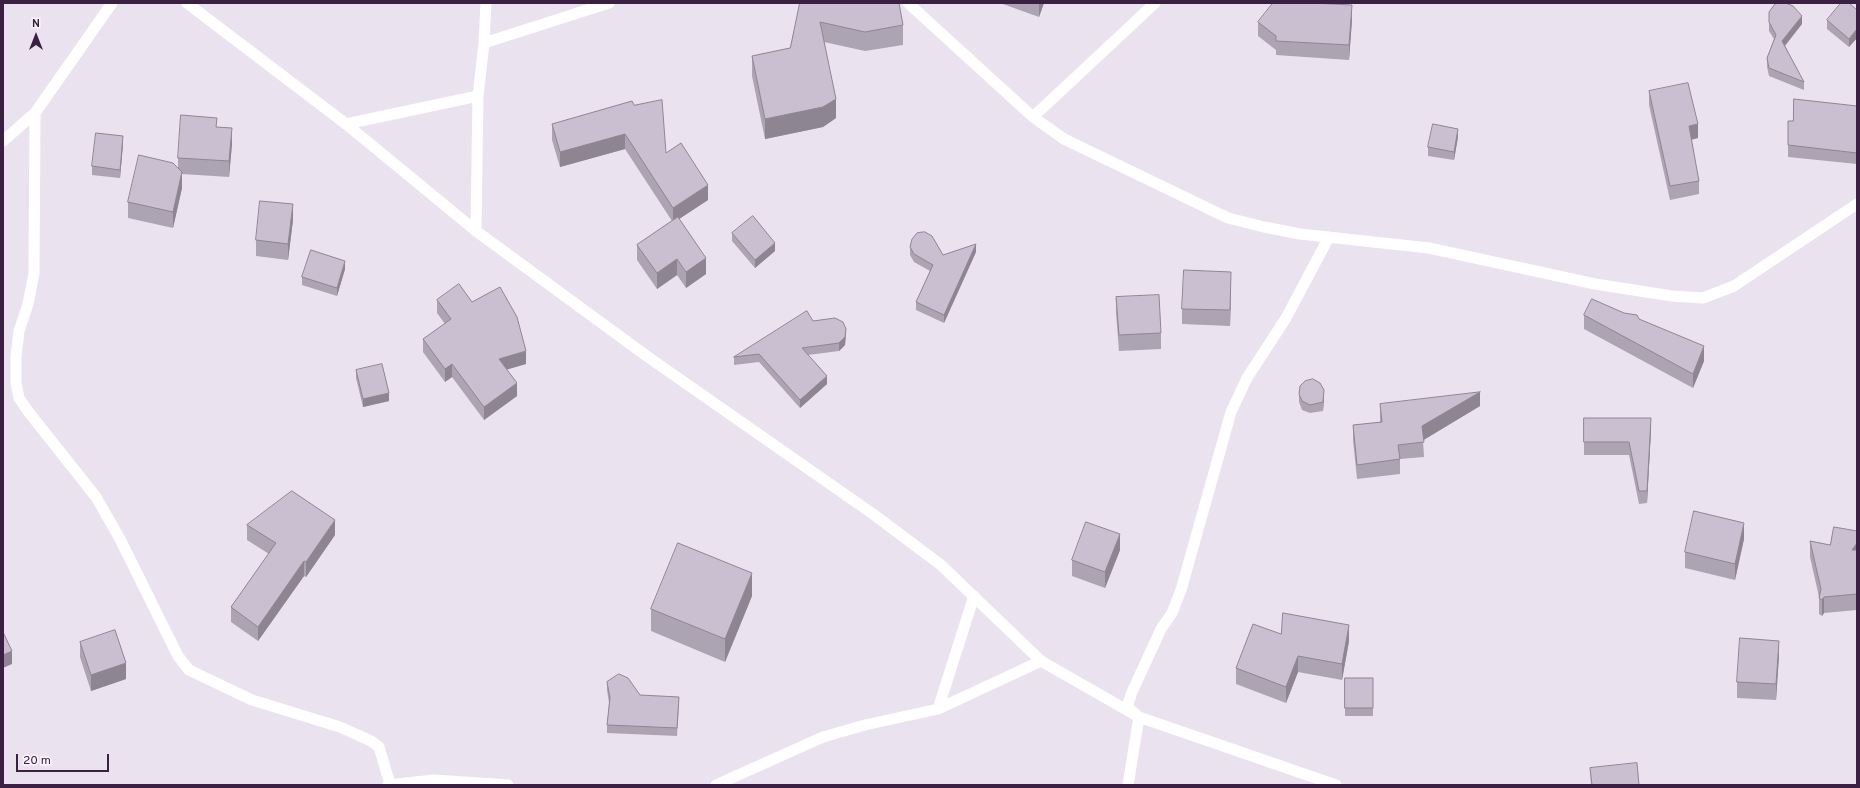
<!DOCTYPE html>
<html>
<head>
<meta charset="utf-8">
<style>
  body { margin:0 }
  #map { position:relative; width:1860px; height:788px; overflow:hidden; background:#eae3ef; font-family:Overpass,sans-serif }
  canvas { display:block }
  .frame { position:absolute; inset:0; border:4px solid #3b2043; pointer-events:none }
  .north { position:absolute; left:16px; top:16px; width:40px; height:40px; -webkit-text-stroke:3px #f8f5fb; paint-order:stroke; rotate:0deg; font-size:11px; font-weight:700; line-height:16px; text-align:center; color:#3b2043 }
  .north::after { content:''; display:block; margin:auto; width:14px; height:18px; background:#3b2043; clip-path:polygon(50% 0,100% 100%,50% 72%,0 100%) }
  .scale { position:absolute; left:16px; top:754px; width:93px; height:18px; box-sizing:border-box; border:2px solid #3b2043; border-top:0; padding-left:5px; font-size:12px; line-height:14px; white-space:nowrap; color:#3b2043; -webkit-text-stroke:3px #f8f5fb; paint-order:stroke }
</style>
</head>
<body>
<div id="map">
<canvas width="1860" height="788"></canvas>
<div class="frame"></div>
<div class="north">N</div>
<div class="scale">20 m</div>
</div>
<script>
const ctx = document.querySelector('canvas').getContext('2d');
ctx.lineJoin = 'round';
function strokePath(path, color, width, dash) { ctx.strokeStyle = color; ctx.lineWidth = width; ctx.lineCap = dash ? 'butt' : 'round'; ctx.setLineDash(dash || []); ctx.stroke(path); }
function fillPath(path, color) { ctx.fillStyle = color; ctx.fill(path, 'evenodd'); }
strokePath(new Path2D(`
  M 908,3 L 1033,117 L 1064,139 L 1228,218 L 1264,227 L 1300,234 L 1429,248 L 1595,284 L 1672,296 L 1703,298 L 1734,286 L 1857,204
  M 484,43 L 609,3
  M 35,113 L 34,273 L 28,304 L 19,331 L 16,356 L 16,383 L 19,398 L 27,410 L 96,497 L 120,539 L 178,656 L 189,670 L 252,700 L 340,727 L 371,741 L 379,747 L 390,784
  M 1033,117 L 1155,3
  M 346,124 L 478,96
  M 3,141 L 35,113 L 112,3
  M 476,231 L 478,96 L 484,43 L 486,3
  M 938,709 L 974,596
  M 388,785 L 434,780 L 508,785
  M 716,785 L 823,737 L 865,725 L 938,709 L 1041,661
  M 1128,785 L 1139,717 L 1127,707 L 1132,692 L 1161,629 L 1172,613 L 1181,590 L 1231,412 L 1247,378 L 1286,318 L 1329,237`), '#fff', 11);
strokePath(new Path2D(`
  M 187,3 L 346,124 L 476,231 L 648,357 L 873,514 L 941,565 L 1041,661 L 1139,717 L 1336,785`), '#fff', 11);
fillPath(new Path2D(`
  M 800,3 L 903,25 L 903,45 L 865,51 L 824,42 L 836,118 L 823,127 L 765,139 L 752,76 L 752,56 L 790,48 Z
  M 1000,3 L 1044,3 L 1039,17 Z
  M 1857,10 L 1857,38 L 1849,47 L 1827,29 L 1827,20 Z
  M 1769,12 L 1802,24 L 1785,46 L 1804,82 L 1804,90 L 1769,76 L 1767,67 L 1767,58 L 1774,39 L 1769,31 Z
  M 1352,20 L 1349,60 L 1276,55 L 1276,50 L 1258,36 L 1258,22 Z
  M 1649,91 L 1698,138 L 1691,140 L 1699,181 L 1699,194 L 1670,200 L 1649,105 Z
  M 634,105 L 666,153 L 708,200 L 679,219 L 706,274 L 686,288 L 677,275 L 657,289 L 637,260 L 637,245 L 672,221 L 625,149 L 560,167 L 552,140 L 552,124 Z
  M 1857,106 L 1857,164 L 1788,157 L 1788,121 L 1793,121 Z
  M 1458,137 L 1454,160 L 1428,156 L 1428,147 Z
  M 123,144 L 120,178 L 92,175 L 92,166 Z
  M 232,144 L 229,177 L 182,174 L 182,188 L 173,228 L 128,218 L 128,202 L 178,168 L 178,158 Z
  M 293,220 L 288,260 L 256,256 L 256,240 Z
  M 732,233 L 775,251 L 755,268 L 732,241 Z
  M 910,247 L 943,255 L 976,252 L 944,323 L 916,310 L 916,302 L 930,271 L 914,262 L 910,255 Z
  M 345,269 L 337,296 L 302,285 L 302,277 Z
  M 1231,288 L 1230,326 L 1182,324 L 1182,309 Z
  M 1116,297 L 1161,333 L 1161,349 L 1119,351 L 1116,313 Z
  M 437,300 L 472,302 L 526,364 L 506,369 L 517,396 L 484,420 L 452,377 L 445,382 L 423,352 L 423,339 L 445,324 L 437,313 Z
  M 1624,313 L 1639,319 L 1704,361 L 1693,388 L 1584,329 L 1584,315 Z
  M 813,321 L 846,337 L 845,345 L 839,351 L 808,355 L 827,384 L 800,408 L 759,362 L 734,365 L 734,357 Z
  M 356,370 L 389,401 L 363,407 L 356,378 Z
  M 1299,394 L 1324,398 L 1323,411 L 1310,413 L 1302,410 L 1299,402 Z
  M 1380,404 L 1480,406 L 1423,440 L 1424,457 L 1400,459 L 1400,474 L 1357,479 L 1353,440 L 1353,425 L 1380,422 Z
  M 1584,418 L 1651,430 L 1647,503 L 1639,504 L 1629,455 L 1584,455 Z
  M 247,525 L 335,535 L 306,577 L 304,576 L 258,641 L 231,622 L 231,607 L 269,554 L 247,540 Z
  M 1857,531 L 1857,610 L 1824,613 L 1822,616 L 1819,614 L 1819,597 L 1810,557 L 1810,541 L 1830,545 Z
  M 1744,539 L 1735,580 L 1685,568 L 1685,552 Z
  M 1120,550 L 1105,588 L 1072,576 L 1072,560 Z
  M 752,596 L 725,662 L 651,631 L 651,609 Z
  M 1281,634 L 1349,641 L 1342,680 L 1298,672 L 1286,703 L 1236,684 L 1236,668 Z
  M 80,642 L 126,679 L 91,691 L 80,657 Z
  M 1779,656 L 1776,700 L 1737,698 L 1737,682 Z
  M 1345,678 L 1373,678 L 1373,716 L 1345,716 Z
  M 607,682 L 640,695 L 679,705 L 677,736 L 607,733 L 607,725 L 609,703 L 607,690 Z
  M 1590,768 L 1639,785 L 1591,785 Z`), '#ada4b3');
fillPath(new Path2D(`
  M 1039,3 L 1044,3 L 1039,17 Z
  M 1352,5 L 1352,20 L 1349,60 L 1349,45 Z
  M 1802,16 L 1802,24 L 1782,49 L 1782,41 Z
  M 1857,29 L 1857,38 L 1849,47 L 1849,39 Z
  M 836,99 L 836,118 L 823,127 L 765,139 L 765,119 Z
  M 1698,124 L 1698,138 L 1689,140 L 1689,126 Z
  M 232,128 L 232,144 L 229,177 L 229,161 Z
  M 1458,129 L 1458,137 L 1454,160 L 1454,152 Z
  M 625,134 L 625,149 L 560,167 L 560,152 Z
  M 123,136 L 123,144 L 120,178 L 120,170 Z
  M 182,172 L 182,188 L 173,228 L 173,212 Z
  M 708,185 L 708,200 L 673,223 L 673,208 Z
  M 293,204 L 293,220 L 288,260 L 288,244 Z
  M 775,243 L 775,251 L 755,268 L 755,260 Z
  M 976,244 L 976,252 L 944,323 L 944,315 Z
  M 706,258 L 706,274 L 686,288 L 686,272 Z
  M 677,259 L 677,275 L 657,289 L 657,273 Z
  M 345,261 L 345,269 L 337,296 L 337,288 Z
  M 1231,272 L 1231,288 L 1230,326 L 1230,310 Z
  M 846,329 L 845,345 L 839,351 L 839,343 Z
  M 1704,346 L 1704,361 L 1693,388 L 1693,374 Z
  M 526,351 L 526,364 L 499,372 L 499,359 Z
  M 452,364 L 452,377 L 445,382 L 445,369 Z
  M 827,376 L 827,384 L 800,408 L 800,400 Z
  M 517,383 L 517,396 L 484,420 L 484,407 Z
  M 1324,390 L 1324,398 L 1323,411 L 1323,402 Z
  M 1480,392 L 1480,406 L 1422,441 L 1422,426 Z
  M 389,393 L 389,401 L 363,407 L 363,399 Z
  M 1651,418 L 1651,430 L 1647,503 L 1647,491 Z
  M 335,520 L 335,535 L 306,577 L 306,562 Z
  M 1744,523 L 1744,539 L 1735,580 L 1735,564 Z
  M 1120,534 L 1120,550 L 1105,588 L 1105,572 Z
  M 1857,543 L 1857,558 L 1852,550 Z
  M 304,561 L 304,576 L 258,641 L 258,627 Z
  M 752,573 L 752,596 L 725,662 L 725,639 Z
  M 1824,597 L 1824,613 L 1822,616 L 1822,600 Z
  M 1349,625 L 1349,641 L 1342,680 L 1342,664 Z
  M 1779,641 L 1779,656 L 1776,700 L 1776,684 Z
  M 12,651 L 12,664 L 3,668 L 3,655 Z
  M 1298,656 L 1298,672 L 1286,703 L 1286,687 Z
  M 126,663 L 126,679 L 91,691 L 91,675 Z`), '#8d8692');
const building = new Path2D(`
  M 800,3 L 899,3 L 903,25 L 865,32 L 820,22 L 836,99 L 823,107 L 765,119 L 752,56 L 790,48 Z
  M 1273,3 L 1312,3 L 1352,5 L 1349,45 L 1276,41 L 1276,36 L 1258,22 Z
  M 1781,3 L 1786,3 L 1793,6 L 1802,16 L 1782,41 L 1804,82 L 1769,68 L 1767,58 L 1776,35 L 1769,22 L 1769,12 L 1775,4 Z
  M 1841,3 L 1849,3 L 1857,10 L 1857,29 L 1849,39 L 1827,20 Z
  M 1688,83 L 1698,124 L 1689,126 L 1699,181 L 1670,186 L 1649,91 Z
  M 1794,99 L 1857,106 L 1857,153 L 1788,145 L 1788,121 L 1793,121 Z
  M 662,100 L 666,153 L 681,143 L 708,185 L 673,208 L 625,134 L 560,152 L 552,124 L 632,101 L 634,105 Z
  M 181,115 L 217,118 L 216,127 L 232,128 L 229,161 L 178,158 Z
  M 1433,124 L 1458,129 L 1454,152 L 1428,147 Z
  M 96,133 L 123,136 L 120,170 L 92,166 Z
  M 139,155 L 173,163 L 182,172 L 173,212 L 128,202 Z
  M 260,201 L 293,204 L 288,244 L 256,240 Z
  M 753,216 L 775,243 L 755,260 L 732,233 Z
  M 678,217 L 706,258 L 686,272 L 677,259 L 657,273 L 637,245 Z
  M 925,232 L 932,236 L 943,255 L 976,244 L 944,315 L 916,302 L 933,265 L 914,254 L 910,247 L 912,239 L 917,233 Z
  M 311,250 L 345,261 L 337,288 L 302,277 Z
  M 1184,270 L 1231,272 L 1230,310 L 1182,309 Z
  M 459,284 L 472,302 L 500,287 L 517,317 L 526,351 L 499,359 L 517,383 L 484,407 L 452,364 L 445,369 L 423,339 L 451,319 L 437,300 Z
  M 1159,295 L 1161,333 L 1119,335 L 1116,297 Z
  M 1592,299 L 1624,313 L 1637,315 L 1639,319 L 1704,346 L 1693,374 L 1584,315 Z
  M 807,311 L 813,321 L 835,318 L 843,322 L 846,329 L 845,337 L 839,343 L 802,348 L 827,376 L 800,400 L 759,354 L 734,357 Z
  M 382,364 L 389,393 L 363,399 L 356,370 Z
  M 1313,379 L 1320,383 L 1324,390 L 1323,402 L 1310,405 L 1302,401 L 1299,394 L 1300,386 L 1305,381 Z
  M 1480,392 L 1422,426 L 1424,442 L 1398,445 L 1400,459 L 1357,465 L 1353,425 L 1382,422 L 1380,404 Z
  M 1584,418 L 1651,418 L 1647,491 L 1639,491 L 1629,442 L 1584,442 Z
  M 292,491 L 335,520 L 306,562 L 304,561 L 258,627 L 231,607 L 276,543 L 247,525 Z
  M 1694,511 L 1744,523 L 1735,564 L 1685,552 Z
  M 1086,522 L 1120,534 L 1105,572 L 1072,560 Z
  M 1834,527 L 1857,531 L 1857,543 L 1852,550 L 1857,550 L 1857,594 L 1824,597 L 1822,600 L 1819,598 L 1821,589 L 1810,541 L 1830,545 Z
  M 678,543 L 752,573 L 725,639 L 651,609 Z
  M 1283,613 L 1349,625 L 1342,664 L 1298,656 L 1286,687 L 1236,668 L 1253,624 L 1281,634 Z
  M 115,630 L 126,663 L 91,675 L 80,642 Z
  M 3,632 L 12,651 L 3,655 Z
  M 1740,638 L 1779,641 L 1776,684 L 1737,682 Z
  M 619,674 L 628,678 L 640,695 L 679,697 L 677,728 L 607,725 L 610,698 L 607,682 Z
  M 1345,678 L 1373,678 L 1373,708 L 1345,708 Z
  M 1637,763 L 1639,785 L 1592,785 L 1590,768 Z`);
fillPath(building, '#c9bfd0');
strokePath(building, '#8d8692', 1);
</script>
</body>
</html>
